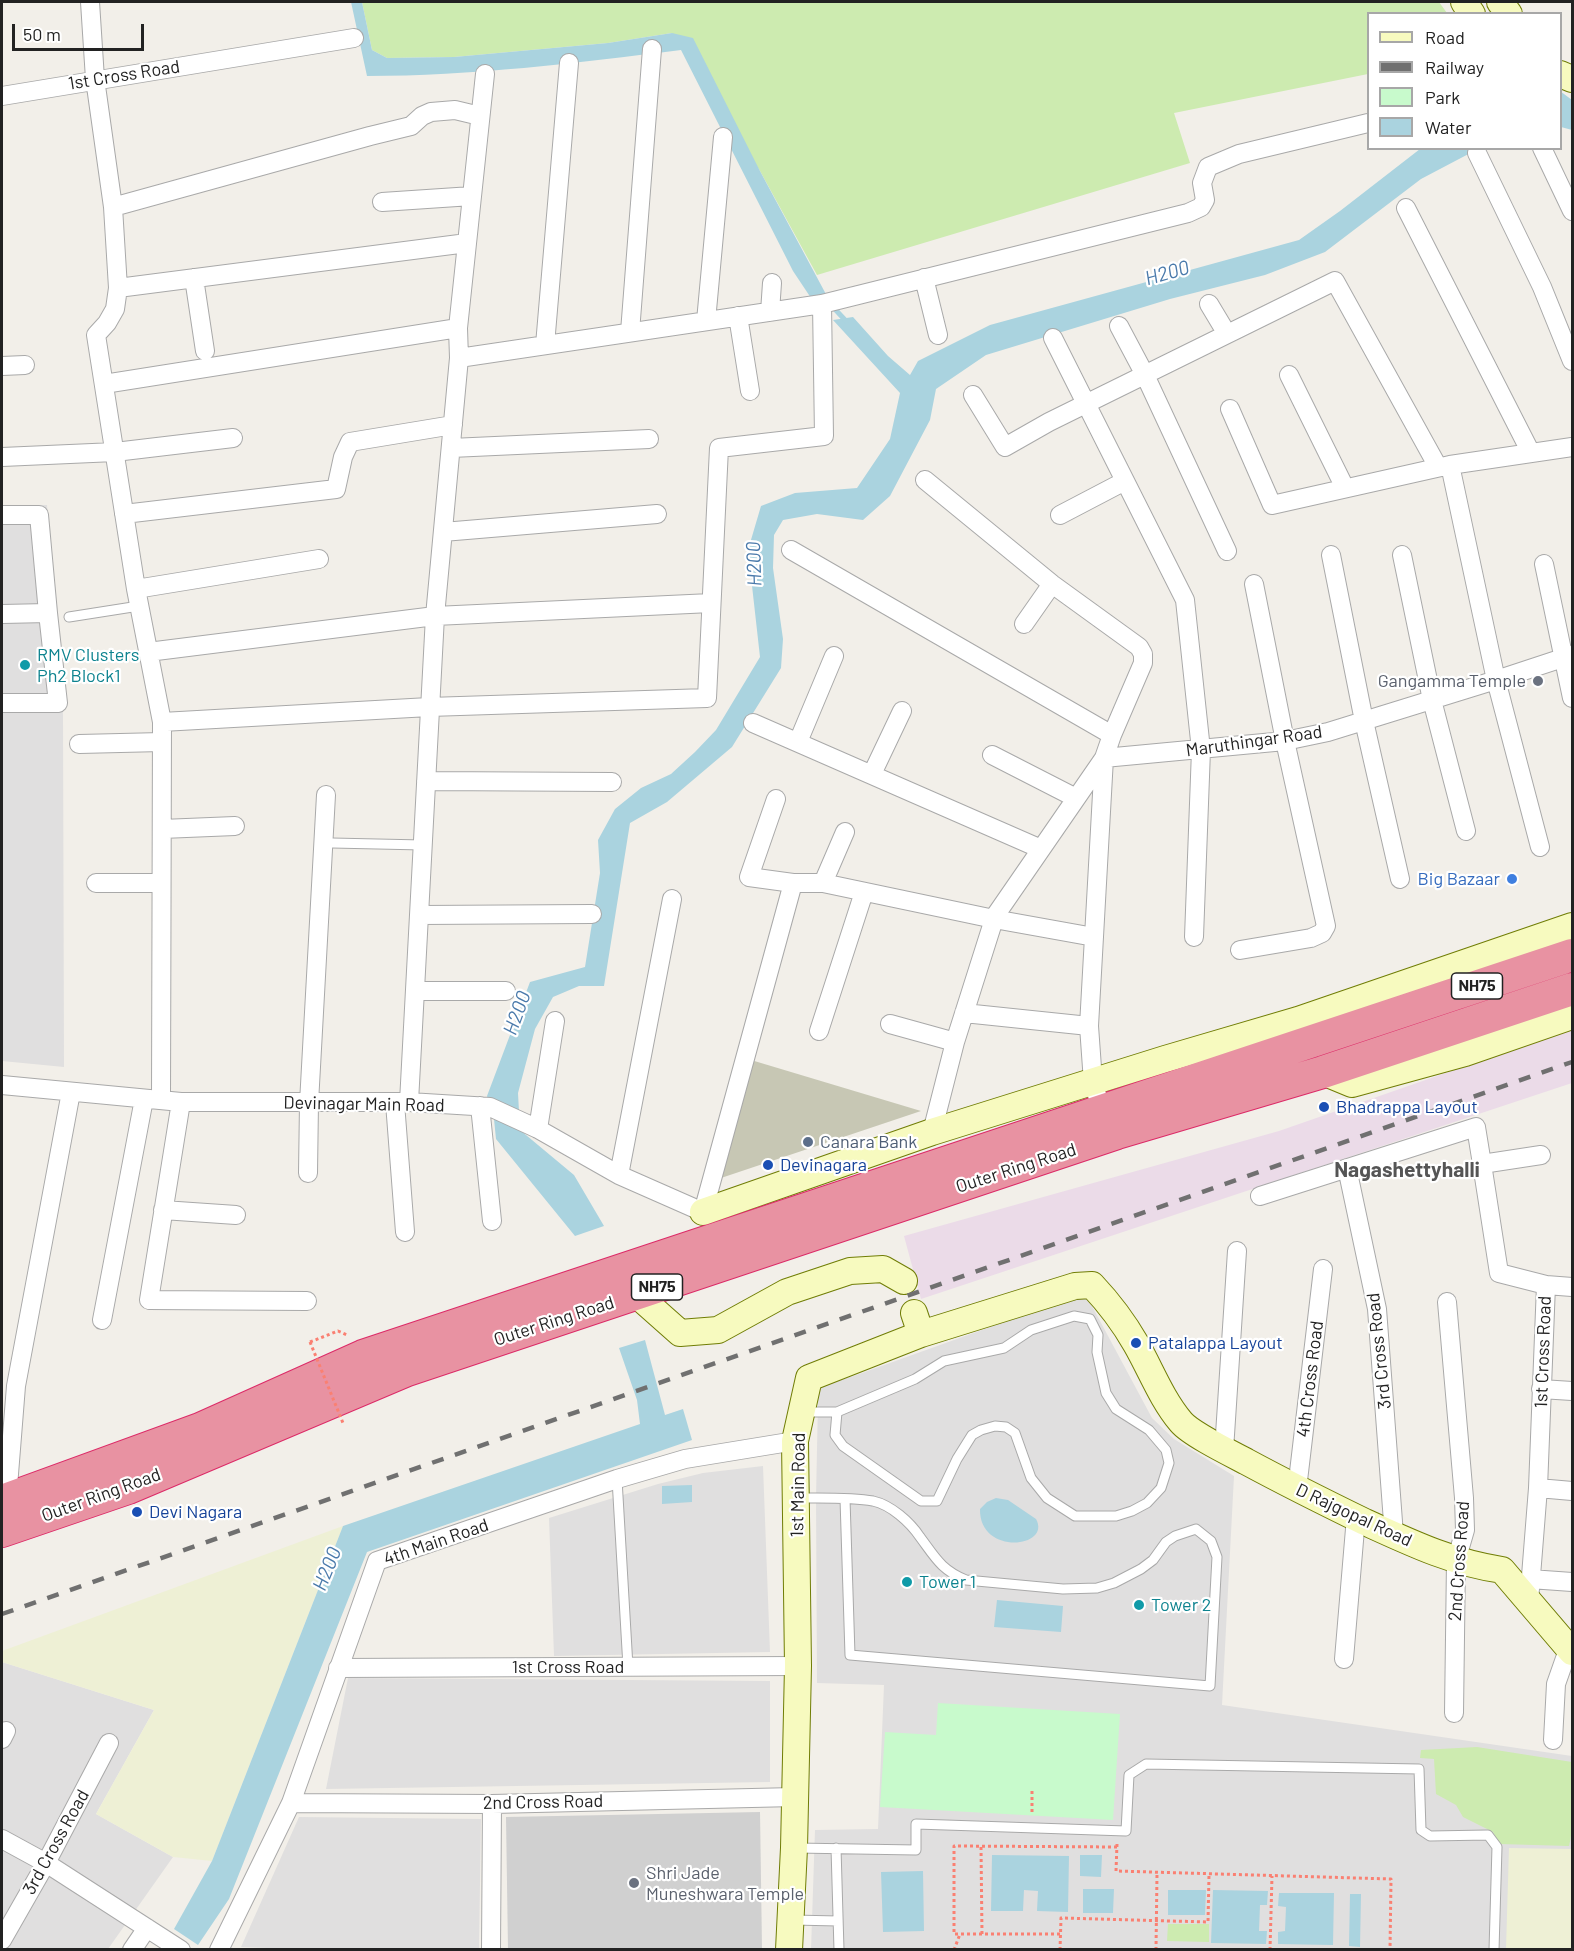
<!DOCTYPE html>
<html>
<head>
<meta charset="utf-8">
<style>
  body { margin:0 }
  #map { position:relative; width:1574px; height:1951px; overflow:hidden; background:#f2efe9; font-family:Barlow,sans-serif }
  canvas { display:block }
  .frame { position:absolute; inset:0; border:3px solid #222; pointer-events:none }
  .legend { position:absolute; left:1367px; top:12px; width:195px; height:138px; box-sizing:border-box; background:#fff; border:2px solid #a7a7a7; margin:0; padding:8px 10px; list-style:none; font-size:18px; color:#222 }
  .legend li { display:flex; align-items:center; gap:12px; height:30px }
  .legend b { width:30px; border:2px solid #a7a7a7 }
  .scale { position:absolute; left:12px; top:24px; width:132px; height:27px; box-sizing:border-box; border:3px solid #222; border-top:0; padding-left:8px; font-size:18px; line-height:21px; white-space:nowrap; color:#222; -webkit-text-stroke:4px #fff; paint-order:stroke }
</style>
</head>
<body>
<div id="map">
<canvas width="1574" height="1951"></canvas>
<div class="frame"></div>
<ul class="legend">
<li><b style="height:8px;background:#f7fabf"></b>Road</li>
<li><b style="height:8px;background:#707070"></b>Railway</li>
<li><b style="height:16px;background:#c8facc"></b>Park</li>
<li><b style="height:16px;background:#aad3df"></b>Water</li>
</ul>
<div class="scale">50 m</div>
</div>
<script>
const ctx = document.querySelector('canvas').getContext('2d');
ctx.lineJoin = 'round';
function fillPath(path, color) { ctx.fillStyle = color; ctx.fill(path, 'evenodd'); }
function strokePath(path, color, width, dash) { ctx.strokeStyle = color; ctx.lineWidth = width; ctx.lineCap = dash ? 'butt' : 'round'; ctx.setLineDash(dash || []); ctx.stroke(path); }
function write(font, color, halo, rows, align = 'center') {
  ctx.font = font + ' Barlow,sans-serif'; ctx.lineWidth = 4.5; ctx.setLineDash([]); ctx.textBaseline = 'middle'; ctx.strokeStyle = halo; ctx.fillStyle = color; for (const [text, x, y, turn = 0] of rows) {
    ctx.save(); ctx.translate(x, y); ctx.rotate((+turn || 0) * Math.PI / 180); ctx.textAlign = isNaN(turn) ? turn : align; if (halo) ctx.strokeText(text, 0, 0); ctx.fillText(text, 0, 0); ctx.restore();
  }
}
fillPath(new Path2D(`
  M 2,505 L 47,505 L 63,715 L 64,1067 L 2,1061 Z
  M 1085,1293 L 1152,1418 L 1174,1439 L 1234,1476 L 1222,1705 L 1572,1756 L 1572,1949 L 811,1950 L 815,1830 L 878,1829 L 884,1685 L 817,1683 L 816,1498 L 818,1401 L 817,1388 L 862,1373 Z
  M 763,1466 L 770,1652 L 554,1656 L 549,1518 L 658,1484 L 703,1473 Z
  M 2,1662 L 154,1710 L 96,1814 L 173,1857 L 108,1949 L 2,1949 Z
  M 348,1678 L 770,1681 L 770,1782 L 326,1789 Z
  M 299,1817 L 481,1819 L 479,1949 L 319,1950 L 241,1947 Z`), '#e0dfdf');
fillPath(new Path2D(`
  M 1572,1029 L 1572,1083 L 921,1299 L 904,1236 L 1279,1131 Z`), '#ebdbe8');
fillPath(new Path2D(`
  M 760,1812 L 762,1949 L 508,1949 L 506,1817 Z`), '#d0d0d0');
fillPath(new Path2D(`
  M 751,1060 L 921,1111 L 718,1179 Z`), '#c7c7b4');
fillPath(new Path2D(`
  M 343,1526 L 212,1861 L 173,1857 L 96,1814 L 154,1710 L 2,1662 L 2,1651 Z
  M 1509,1848 L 1572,1849 L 1572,1949 L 1506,1949 Z`), '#eef0d5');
fillPath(new Path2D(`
  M 362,2 L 1439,2 L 1447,13 L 1368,14 L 1368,74 L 1174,113 L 1190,163 L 817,275 L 760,171 L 672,33 L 608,43 L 454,57 L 387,58 L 372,50 Z
  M 1477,1747 L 1572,1762 L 1572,1789 L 1571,1791 C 1570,1809 1574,1830 1569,1846 L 1499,1844 L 1493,1832 L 1463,1817 L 1456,1805 L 1436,1794 L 1434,1759 L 1420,1758 L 1421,1750 Z
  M 1168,1924 L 1209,1924 L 1209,1942 L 1167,1941 Z`), '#cdebb0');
fillPath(new Path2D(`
  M 938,1703 L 1120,1714 L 1113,1820 L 880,1807 L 885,1732 L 936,1735 Z`), '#c8facc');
fillPath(new Path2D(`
  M 351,2 L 362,2 L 372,50 L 387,58 L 454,57 L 608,43 L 672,33 L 693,38 L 760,171 L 828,298 L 811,298 L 793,271 L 681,50 C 576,63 472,76 367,76 Z
  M 1560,91 L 1572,100 L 1572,130 L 1561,127 Z
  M 1420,149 L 1478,149 L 1421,179 L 1325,252 L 1265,275 L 1170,299 L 986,355 L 936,389 L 930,420 L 890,496 L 863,520 L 817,514 L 783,520 L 774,535 L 773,568 L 783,639 L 781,668 L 732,747 L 667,802 L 630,823 L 604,986 L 579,986 L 553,997 L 535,1029 L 518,1093 L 520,1130 L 574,1175 L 604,1226 L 575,1236 L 496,1139 L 494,1119 L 487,1096 L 530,982 L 585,967 L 600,873 L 598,840 L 615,809 L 641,788 L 671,774 L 695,752 L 716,730 L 760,657 L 748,550 L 761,506 L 795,493 L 857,488 L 890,439 L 900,393 L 833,320 L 853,317 L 888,356 L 910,375 L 918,361 L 990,325 L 1299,240 L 1340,211 Z
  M 645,1340 L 665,1415 L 683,1409 L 692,1440 L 367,1552 L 229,1899 L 198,1945 L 174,1929 L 212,1861 L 343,1526 L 640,1424 L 637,1400 L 619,1348 Z
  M 692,1485 L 692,1502 L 662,1504 L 662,1486 Z
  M 996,1498 L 1008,1500 L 1036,1519 C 1052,1548 979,1556 980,1509 L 987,1502 Z
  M 997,1600 L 1063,1606 L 1061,1632 L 994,1627 Z
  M 992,1855 L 1069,1856 L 1068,1912 L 1037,1911 L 1038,1891 L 1024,1890 L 1023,1911 L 991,1911 Z
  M 1080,1855 L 1102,1855 L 1101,1877 L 1080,1876 Z
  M 923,1871 L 924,1931 L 883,1932 L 881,1872 Z
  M 1083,1889 L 1114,1889 L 1113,1913 L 1083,1913 Z
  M 1168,1890 L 1206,1890 L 1205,1915 L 1168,1915 Z
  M 1213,1890 L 1268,1891 L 1267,1905 L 1260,1905 L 1259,1931 L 1267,1931 L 1266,1944 L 1211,1943 Z
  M 1279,1893 L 1334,1893 L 1333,1945 L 1278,1944 L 1278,1932 L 1285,1931 L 1286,1907 L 1278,1906 Z
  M 1350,1894 L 1361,1894 L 1360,1947 L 1349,1946 Z`), '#aad3df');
strokePath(new Path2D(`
  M 832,306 L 846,321`), '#aad3df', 5);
const lane = new Path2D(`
  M 69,617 L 139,606
  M 332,843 L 423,845
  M 802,1412 L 837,1412 L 915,1379 L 944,1361 L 1004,1348 L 1031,1330 L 1074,1316 L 1090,1319 L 1098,1335 L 1097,1352 L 1106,1393 L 1116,1409 L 1149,1430 L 1166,1450 L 1169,1463 L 1161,1488 L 1147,1503 L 1132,1511 L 1116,1516 L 1075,1516 L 1047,1498 L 1031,1478 L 1015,1433 L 1006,1427 L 995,1426 L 981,1430 L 972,1435 L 957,1459 L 937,1501 L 921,1501 L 843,1446 L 835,1435 L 837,1412
  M 617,1479 L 628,1667
  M 798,1498 C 820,1498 852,1497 873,1501 C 891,1505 910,1522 920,1537 C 935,1557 941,1570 966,1580 L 1063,1589 L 1097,1588 L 1114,1583 L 1141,1569 L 1153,1560 L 1166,1542 L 1175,1536 L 1196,1529 L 1211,1541 L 1217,1557 L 1210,1686 L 850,1655 L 845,1499
  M 796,1848 L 916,1850 L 916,1824 L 1126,1831 L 1129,1775 L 1146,1764 L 1419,1769 L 1421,1830 L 1430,1836 L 1488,1835 L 1497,1847 L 1494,1950
  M 836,1848 L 839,1950
  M 793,1920 L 838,1921`);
const street = new Path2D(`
  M 90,2 L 95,79 L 113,207 L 118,288 L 115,309 L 107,323 L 96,335 L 136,589 L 162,722 L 161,1100
  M 2,96 L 354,38
  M 1542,148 L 1572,211
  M 1477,153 L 1542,287 L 1572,361
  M 382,202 L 472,196
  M 113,207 L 370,136 L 411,126 L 422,116 L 431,112 L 455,110 L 480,116
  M 1406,208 L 1531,453
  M 194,278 L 205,351
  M 924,278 L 938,335
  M 118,288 L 467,243
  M 1209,304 L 1227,334
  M 770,312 L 772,283
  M 738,316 L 750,391
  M 706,321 L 723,137
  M 1119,326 L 1145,375 L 1227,551
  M 630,332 L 652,49
  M 1053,338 L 1185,600 L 1201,750 L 1194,937
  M 545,345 L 569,63
  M 459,358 L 822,304 L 1188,213 L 1201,207 L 1205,200 L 1202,183 L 1208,167 L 1239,154 L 1368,123
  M 2,366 L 25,365
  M 1289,375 L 1345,488
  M 104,384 L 458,328
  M 973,395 L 1005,447 L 1049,422 L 1335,281 L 1438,467
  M 1230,409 L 1272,505 L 1450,465 L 1572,447
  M 451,448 L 649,439
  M 2,457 L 115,452 L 233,438
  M 1450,465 L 1496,680 L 1540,847
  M 925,480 L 1052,584 L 1139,647 L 1143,654 L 1143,663 L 1112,735 L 1104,758 L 995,916 L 955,1042 L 932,1132
  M 124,514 L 336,489 L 343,457 L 350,442 L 453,425
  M 2,515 L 39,515 L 48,613 L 58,703 L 2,703
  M 1060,515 L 1125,481
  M 443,532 L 657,514
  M 791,550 L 1112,735
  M 1331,555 L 1364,721 L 1400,879
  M 1402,555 L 1432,700 L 1466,831
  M 1544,564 L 1572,698
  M 136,589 L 319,559
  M 2,614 L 48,613
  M 1024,624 L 1052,584
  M 148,652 L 435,616 L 711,603
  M 162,722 L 429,707 L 707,698 L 719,448 L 824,436 L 822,304
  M 753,723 L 1041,849
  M 798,742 L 834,656
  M 79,744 L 162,742
  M 992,755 L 1076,798
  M 872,774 L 902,711
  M 426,781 L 612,782
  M 776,799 L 749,877 L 793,883 L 823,883 L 994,919 L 1094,937
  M 162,829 L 235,826
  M 96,883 L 161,883
  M 823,883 L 845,832
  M 419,915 L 592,914
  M 1240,950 L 1311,938 L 1322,933 L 1326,926 L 1285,741 L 1254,584
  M 415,991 L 506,991
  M 964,1013 L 1089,1026
  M 890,1024 L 955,1042
  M 819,1031 L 864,892
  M 2,1085 L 181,1102 L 409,1102 L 490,1107 L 538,1129 L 619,1175 L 703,1212 L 793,883
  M 181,1102 L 149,1300 L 307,1301
  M 409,1102 L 435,616 L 459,358 L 458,328 L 485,74
  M 395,1103 L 405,1232
  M 480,1106 L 492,1221
  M 1102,1111 L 1093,1082 L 1089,1026 L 1104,758 L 1285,741 L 1328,732 L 1496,680 L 1572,655
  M 538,1129 L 555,1021
  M 1347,1168 L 1377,1309 L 1394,1535
  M 308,1173 L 309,1103 L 326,795
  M 619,1175 L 672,899
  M 1260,1196 L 1476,1127 L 1482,1164
  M 163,1210 L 236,1215
  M 1546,1285 L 1572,1287
  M 1447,1302 L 1464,1498 L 1465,1530 L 1456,1561 L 1454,1713
  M 102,1320 L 144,1099
  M 1541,1389 L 1572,1391
  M 1224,1450 L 1237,1251
  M 1538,1488 L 1572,1491
  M 1297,1489 L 1323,1269
  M 7,1499 L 16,1386 L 71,1092
  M 1530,1579 L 1572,1582
  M 1529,1601 L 1538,1488 L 1546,1285 L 1499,1273 L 1482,1164 L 1541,1155
  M 1344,1659 L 1356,1517
  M 338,1668 L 798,1666
  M 2,1739 L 6,1731
  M 1553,1740 L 1556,1684 L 1569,1647
  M 291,1803 L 492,1804 L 795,1797
  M 2,1839 L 46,1863 L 181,1950
  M 2,1940 L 46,1863 L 109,1743
  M 132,1950 L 147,1928
  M 219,1950 L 291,1803 L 377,1561 L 617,1479 L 685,1459 L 795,1441
  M 491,1950 L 492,1804`);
const secondary = new Path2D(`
  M 1464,2 L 1472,14
  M 1500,2 L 1509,14
  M 1560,74 L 1572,79
  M 1323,1072 L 1352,1084 L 1465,1053 L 1572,1016
  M 703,1212 L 932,1132 L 1165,1059 L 1298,1020 L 1572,926
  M 636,1294 L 680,1333 L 718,1330 L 787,1292 L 850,1271 L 883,1269 L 904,1281
  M 914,1313 L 921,1334
  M 789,1950 L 794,1848 L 798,1666 L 795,1441 L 809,1378 L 921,1334 L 1075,1286 L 1092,1285 C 1108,1302 1124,1323 1136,1344 C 1151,1370 1161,1398 1181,1422 C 1191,1434 1232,1454 1247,1462 C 1286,1483 1326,1503 1365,1522 C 1411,1543 1453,1563 1502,1570 L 1572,1652`);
const highway = new Path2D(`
  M 2,1501 L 200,1429 L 363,1356 L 1572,955
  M 2,1531 L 128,1488 L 407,1370 L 1117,1133 L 1323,1072 L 1572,989`);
strokePath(lane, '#a9a9a9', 11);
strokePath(street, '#a9a9a9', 20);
strokePath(secondary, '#707d05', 28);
strokePath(highway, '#dc2a67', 34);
strokePath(new Path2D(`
  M 310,1342 L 338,1331 L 347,1335
  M 1032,1791 L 1032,1815
  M 1117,1844 L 1116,1871 L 1391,1879 L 1390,1950
  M 981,1847 L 982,1934
  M 1060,1934 L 954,1934 L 954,1846 L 1117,1847
  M 954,1950 L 960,1934
  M 1060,1950 L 1061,1918 L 1208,1922 L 1209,1875
  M 1156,1950 L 1157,1873
  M 1270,1950 L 1272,1876`), '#fa8072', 3, [3, 3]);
strokePath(lane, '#fff', 9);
strokePath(street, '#fff', 18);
strokePath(secondary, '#f7fabf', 26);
strokePath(highway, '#e892a2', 32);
strokePath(new Path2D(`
  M 2,1614 L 1572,1062`), '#707070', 4.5, [12, 12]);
strokePath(new Path2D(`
  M 310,1342 L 343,1423`), '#fa8072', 3, [3, 3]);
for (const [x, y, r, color] of [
  [25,665,6,"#0f9aa8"],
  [1538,681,6,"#6b7280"],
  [1512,879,6,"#3f7fe0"],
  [1324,1107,6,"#1a4fb4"],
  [808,1142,6,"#5c6f8a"],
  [768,1165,6,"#1a4fb4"],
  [1136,1343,6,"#1a4fb4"],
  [137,1512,6,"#1a4fb4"],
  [907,1582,6,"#0f9aa8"],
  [1139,1605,6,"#0f9aa8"],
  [634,1883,6,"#6b7280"]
]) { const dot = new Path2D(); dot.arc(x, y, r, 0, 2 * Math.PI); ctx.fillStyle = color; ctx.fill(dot); strokePath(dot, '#fff', 2); }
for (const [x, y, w] of [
  [1477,986,51],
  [657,1287,51]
]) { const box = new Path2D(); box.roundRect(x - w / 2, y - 13, w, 26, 4.5); ctx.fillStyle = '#fff'; ctx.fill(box); strokePath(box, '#222', 1.5); }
write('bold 16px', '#222', null, [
  ["NH75",1477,986],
  ["NH75",657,1287]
]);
write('18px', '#222', '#fff', [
  ["1st Cross Road",124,75,-9],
  ["Maruthingar Road",1254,741,-8],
  ["Devinagar Main Road",364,1104,1],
  ["Outer Ring Road",1016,1168,-18],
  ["Outer Ring Road",554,1321,-18],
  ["3rd Cross Road",1379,1351,-96],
  ["1st Cross Road",1543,1352,-88],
  ["4th Cross Road",1310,1379,-83],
  ["1st Main Road",798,1485,-89],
  ["Outer Ring Road",101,1495,-20],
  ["D Rajgopal Road",1354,1515,25],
  ["4th Main Road",436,1542,-19],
  ["2nd Cross Road",1459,1561,-86],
  ["1st Cross Road",568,1667],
  ["2nd Cross Road",543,1802,-1],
  ["3rd Cross Road",56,1842,-61]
]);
write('18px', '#0d838f', '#fff', [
  ["RMV Clusters",37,655],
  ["Ph2 Block1",37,676],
  ["Tower 1",919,1582],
  ["Tower 2",1151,1605]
], 'left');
write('18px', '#5b616d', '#fff', [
  ["Gangamma Temple",1526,681],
  ["Shri Jade",646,1873,"left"],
  ["Muneshwara Temple",646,1894,"left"]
], 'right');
write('18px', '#366cbe', '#fff', [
  ["Big Bazaar",1500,879]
], 'right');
write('18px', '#164399', '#fff', [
  ["Bhadrappa Layout",1336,1107],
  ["Devinagara",780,1165],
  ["Patalappa Layout",1148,1343],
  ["Devi Nagara",149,1512]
], 'left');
write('18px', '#4e5e75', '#fff', [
  ["Canara Bank",820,1142]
], 'left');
write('italic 20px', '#4a7aab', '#fff', [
  ["H200",1167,273,-16],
  ["H200",754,564,-92],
  ["H200",517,1013,-70],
  ["H200",327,1569,-68]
]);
write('bold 21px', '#555', '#fff', [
  ["Nagashettyhalli",1407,1170]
]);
</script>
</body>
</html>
